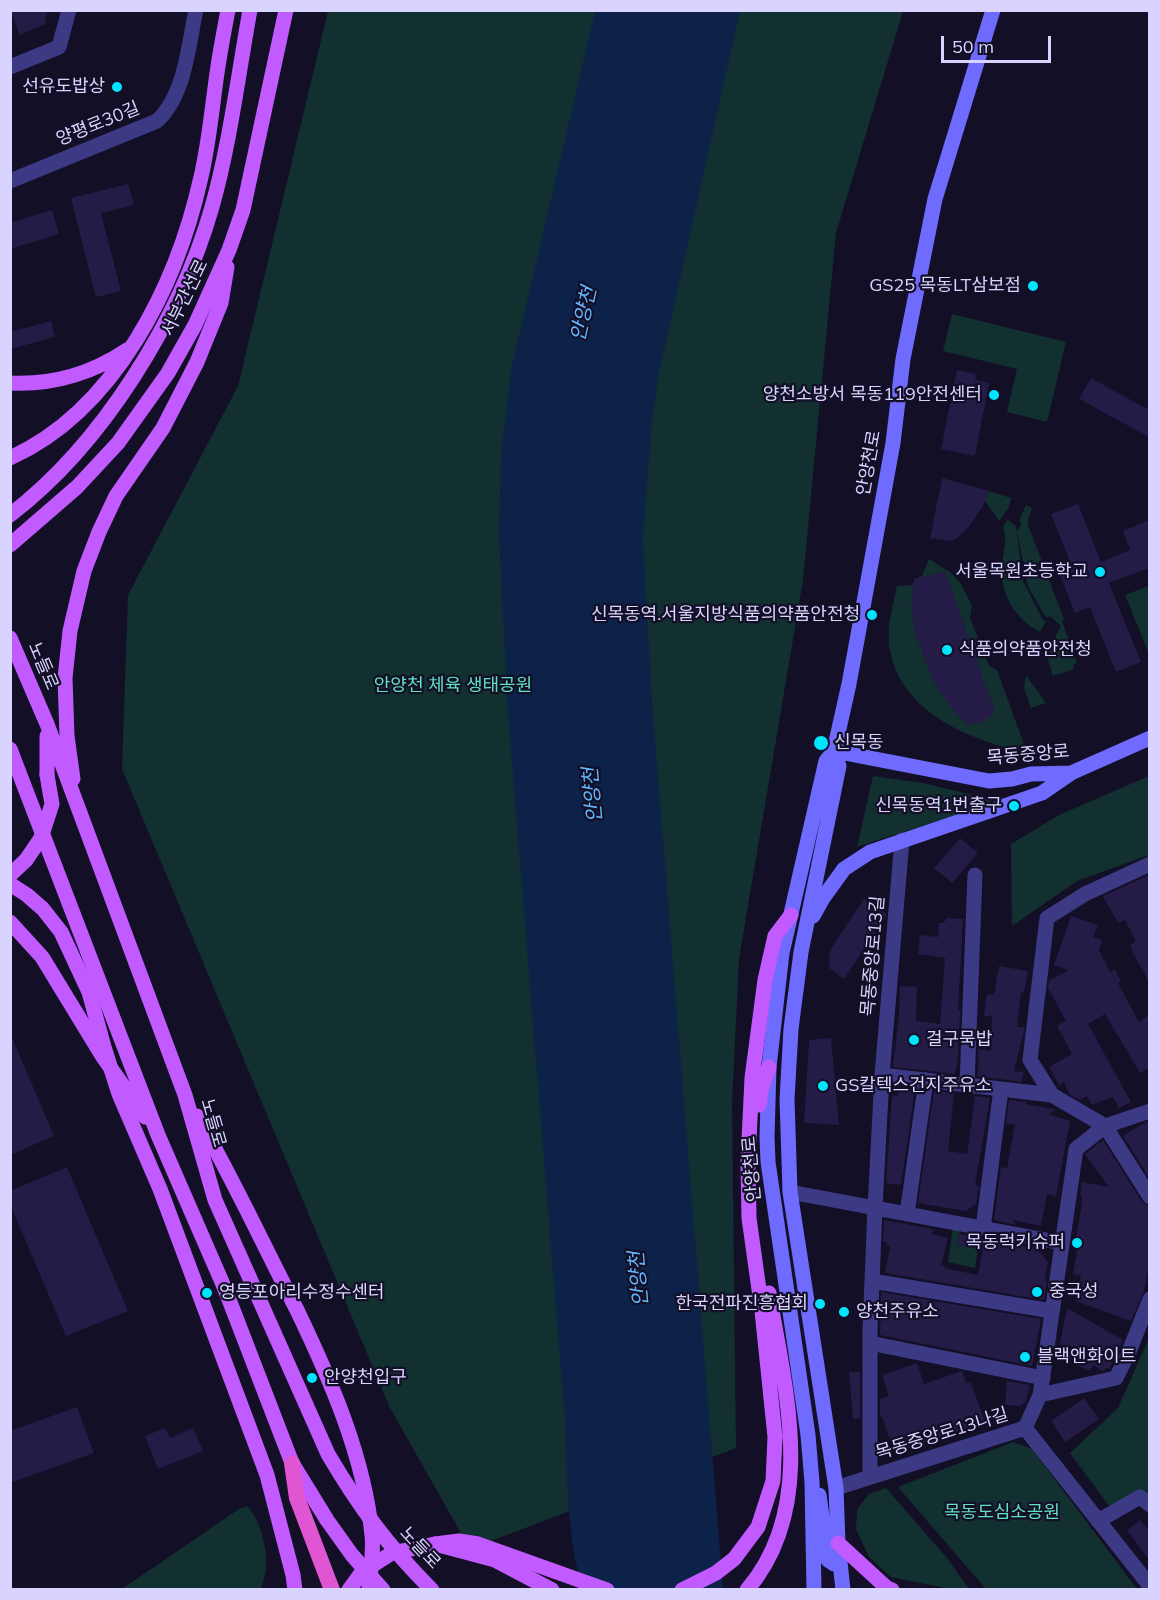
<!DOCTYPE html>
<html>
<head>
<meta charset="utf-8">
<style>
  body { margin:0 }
  #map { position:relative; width:1160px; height:1600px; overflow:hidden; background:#130f26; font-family:Mulish,sans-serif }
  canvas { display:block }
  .frame { position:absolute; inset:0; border:12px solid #d9d4ff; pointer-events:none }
  .scale { position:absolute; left:941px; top:36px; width:110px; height:27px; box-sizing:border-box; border:3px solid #d9d4ff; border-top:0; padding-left:8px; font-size:18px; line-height:21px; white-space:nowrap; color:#d9d4ff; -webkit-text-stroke:4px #130f26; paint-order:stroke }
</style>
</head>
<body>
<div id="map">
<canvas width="1160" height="1600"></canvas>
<div class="frame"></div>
<div class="scale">50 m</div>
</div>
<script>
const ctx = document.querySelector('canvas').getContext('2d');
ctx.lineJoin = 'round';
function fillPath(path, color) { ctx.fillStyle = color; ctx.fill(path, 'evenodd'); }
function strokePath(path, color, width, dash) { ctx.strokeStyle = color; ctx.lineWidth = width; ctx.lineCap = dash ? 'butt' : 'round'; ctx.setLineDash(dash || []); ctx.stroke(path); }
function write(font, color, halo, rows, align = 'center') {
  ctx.font = font + ' Mulish,"Noto Sans KR",sans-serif'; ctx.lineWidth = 4.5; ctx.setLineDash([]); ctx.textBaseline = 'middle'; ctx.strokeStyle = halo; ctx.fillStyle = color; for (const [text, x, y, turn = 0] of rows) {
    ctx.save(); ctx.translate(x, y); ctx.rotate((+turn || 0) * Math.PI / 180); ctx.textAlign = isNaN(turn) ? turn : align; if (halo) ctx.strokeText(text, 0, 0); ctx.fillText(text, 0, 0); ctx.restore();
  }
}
fillPath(new Path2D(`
  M 328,11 L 903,11 L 836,233 L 803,580 L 739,959 L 732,1104 L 736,1448 L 470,1549 L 390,1408 L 122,769 L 128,595 L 238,386 Z
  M 952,314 L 1066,342 L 1047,422 L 1007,412 L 1017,369 L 943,351 Z
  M 989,491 L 1011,498 L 1009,507 L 999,521 L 985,501 Z
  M 1026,505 L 1032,508 L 1028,519 L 1028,525 L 1064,619 L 1062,621 L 1077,663 L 1073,665 L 1074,669 L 1053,676 L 1046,654 L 1061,626 L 1050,616 L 1048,618 L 1045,616 L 1028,587 L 1017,531 L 1021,525 L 1020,518 Z
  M 1008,520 L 1016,526 L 1023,581 L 1042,618 L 1046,622 L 1040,632 C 1016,620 1000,594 1002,567 C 1003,549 1008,546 1003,526 Z
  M 929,559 L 950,572 L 961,584 L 972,606 L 970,618 L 989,666 L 997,670 L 1026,750 C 1008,750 993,744 977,738 C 935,722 895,693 889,645 C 887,625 893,605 897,586 L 913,585 L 914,579 L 922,576 Z
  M 1149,586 L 1149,654 L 1125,595 Z
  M 1026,675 L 1046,703 L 1031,708 L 1024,688 Z
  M 873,776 L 923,783 L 994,800 L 980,807 L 857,847 Z
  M 1149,776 L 1149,855 L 1077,881 L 1012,926 L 1011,844 L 1059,815 Z
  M 953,1228 L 960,1229 L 957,1245 L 978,1249 L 975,1268 L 948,1262 Z
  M 1149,1338 L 1149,1497 L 1109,1506 L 1070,1453 L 1118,1408 Z
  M 1013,1442 L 1032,1449 L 1137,1589 L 986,1589 L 898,1487 Z
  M 886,1488 L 947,1558 L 969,1589 L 950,1589 L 891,1577 L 869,1557 L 856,1529 L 857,1509 L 869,1494 Z
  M 247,1506 C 260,1519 267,1547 266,1565 C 266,1573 263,1582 261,1589 L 122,1589 L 239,1509 Z`), '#12302f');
fillPath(new Path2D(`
  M 595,11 L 740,11 L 658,377 L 651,430 L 643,538 L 652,702 L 723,1589 L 583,1590 C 566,1536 568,1477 565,1421 L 508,713 L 499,536 L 501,456 L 511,370 Z`), '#0c2248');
fillPath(new Path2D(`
  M 10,10 L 47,10 L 45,24 L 20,35 Z
  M 128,184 L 134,205 L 101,213 L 121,291 L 96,297 L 71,198 Z
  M 52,210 L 59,234 L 10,249 L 10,223 Z
  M 51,321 L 55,337 L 10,349 L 10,332 Z
  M 957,370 L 976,374 L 975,380 L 989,383 L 975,456 L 941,449 Z
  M 1091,378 L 1149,410 L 1149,437 L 1079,399 Z
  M 942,478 L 989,491 L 983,506 L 968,528 L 956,539 L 950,541 L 930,538 Z
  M 1078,504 L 1101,562 L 1130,550 L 1123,531 L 1149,520 L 1149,568 L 1109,583 L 1141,662 L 1116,672 L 1090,607 L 1075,613 L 1056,565 L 1069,559 L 1051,514 Z
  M 945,571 L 995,712 L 982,724 L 978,721 L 968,725 L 948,704 L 933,681 L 915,633 L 911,605 L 914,579 Z
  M 960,838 L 978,853 L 952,883 L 934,868 Z
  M 1149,875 L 1149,982 L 1131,950 L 1133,951 L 1130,945 L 1136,941 L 1125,920 L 1118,923 L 1103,896 Z
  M 864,899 L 886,914 L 886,916 L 844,979 L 829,968 L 830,950 Z
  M 1071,916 L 1098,925 L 1093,937 L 1102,940 L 1099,950 L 1110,972 L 1115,969 L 1121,982 L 1118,983 L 1139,1022 L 1149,1015 L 1149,1068 L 1140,1073 L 1105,1014 L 1088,1024 L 1131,1102 L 1119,1108 L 1113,1097 L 1092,1105 L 1087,1096 L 1079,1100 L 1069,1094 L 1064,1082 L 1059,1085 L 1049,1067 L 1072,1054 L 1057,1026 L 1066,1021 L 1048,988 L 1049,981 L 1069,970 L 1054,965 Z
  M 946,918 L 963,919 L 958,1010 L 960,1011 L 958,1058 L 955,1074 L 893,1067 L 899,1016 L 900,986 L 917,987 L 916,1021 L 940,1024 L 945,958 L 918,954 L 920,935 L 938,937 L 939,923 L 944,923 Z
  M 999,966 L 1028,971 L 1024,993 L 1021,992 L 1017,1027 L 1024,1027 L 1024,1031 L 1014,1071 L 1024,1072 L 1022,1082 L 977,1076 L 979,1062 L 978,1061 L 978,1049 L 991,1051 L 992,1016 L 984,1016 L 987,994 L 994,995 Z
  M 10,1033 L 54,1136 L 10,1155 Z
  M 831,1038 L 839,1125 L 804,1123 L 809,1040 Z
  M 899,1087 L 915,1089 L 901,1185 L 886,1183 L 892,1095 L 898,1096 Z
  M 934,1091 L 954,1093 L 948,1151 L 967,1154 L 975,1096 L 990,1098 L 975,1185 L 979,1186 L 976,1204 L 966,1211 L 918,1203 Z
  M 1009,1100 L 1028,1102 L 1025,1104 L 1057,1110 L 1048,1114 L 1070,1121 L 1056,1196 L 1047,1194 L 1041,1226 L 1013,1220 L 1016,1225 L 994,1220 L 1001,1167 L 1007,1168 L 1015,1125 L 1006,1123 Z
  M 1149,1121 L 1149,1178 L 1123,1136 L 1140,1125 Z
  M 1103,1140 L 1142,1202 L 1149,1207 L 1149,1266 L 1144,1291 L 1131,1321 L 1075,1301 L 1081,1275 L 1073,1274 L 1079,1241 L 1076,1240 L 1082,1202 L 1082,1197 L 1080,1196 L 1082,1182 L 1109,1187 L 1085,1154 Z
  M 67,1167 L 128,1311 L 66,1336 L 10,1204 L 10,1191 Z
  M 884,1220 L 933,1229 L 932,1234 L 948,1238 L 941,1265 L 944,1266 L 944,1268 L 978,1275 L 983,1250 L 957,1245 L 959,1234 L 1037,1248 L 1048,1262 L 1045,1280 L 1047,1281 L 1044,1300 L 885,1273 L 890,1246 L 886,1245 L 887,1242 L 883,1242 Z
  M 881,1292 L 1041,1319 L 1032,1366 L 880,1335 Z
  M 1067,1308 L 1123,1340 L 1109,1369 L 1106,1368 L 1103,1371 L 1093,1365 L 1089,1371 L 1074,1363 L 1082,1349 L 1060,1344 Z
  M 917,1363 L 924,1384 L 962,1371 L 966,1383 L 971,1383 L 985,1422 L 895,1453 L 882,1417 L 880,1417 L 880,1399 L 889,1396 L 882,1375 Z
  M 849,1372 L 860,1372 L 860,1418 L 853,1419 Z
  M 1007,1381 L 1030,1385 L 1026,1402 L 1020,1406 L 1005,1405 Z
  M 1084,1398 L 1099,1419 L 1065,1442 L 1051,1421 Z
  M 77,1407 L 94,1453 L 10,1483 L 10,1431 Z
  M 165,1428 L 170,1438 L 193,1428 L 203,1451 L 158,1469 L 145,1436 Z
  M 1140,1520 L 1149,1531 L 1149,1560 L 1127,1530 Z`), '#241b47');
strokePath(new Path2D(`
  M 10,67 L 59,47 L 69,10
  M 10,181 L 157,121 C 185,95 188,47 196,10
  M 1150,864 L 1085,894 L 1047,918 L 1030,1060 L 1052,1095 L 1105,1126 L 1150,1197
  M 882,1075 L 1052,1095
  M 967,1085 L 975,875
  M 790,1192 L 1062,1243
  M 907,1214 L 926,1080
  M 983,1228 L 1001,1089
  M 872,1281 L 1052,1311
  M 870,1343 L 1043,1378
  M 1040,1395 L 1116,1378 L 1128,1354 L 1150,1299
  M 1025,1428 L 1150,1586
  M 870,1477 L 870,1330 L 875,1208 L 882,1075 L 902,840
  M 836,1488 L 1025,1428 L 1040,1395 L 1076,1149 L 1105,1126 L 1150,1111
  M 1098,1521 L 1140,1497 L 1150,1505`), '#3d3a85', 15);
strokePath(new Path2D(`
  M 834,751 L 839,766 L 801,952 L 791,1029 L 787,1099 L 790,1192 L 836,1488 L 838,1543 L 843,1590
  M 834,751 L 989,781 L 1012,779 L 1031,774 L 1071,773 L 1150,738
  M 813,916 L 823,898 L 844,869 L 870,852 L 1042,793 L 1071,773
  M 819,1495 L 828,1560 L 834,1564 L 840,1562
  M 814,1590 L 812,1482 L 808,1435 L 768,1162 L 767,1137 L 769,1067 L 782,953 L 826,761 L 834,751 L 849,684 L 893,443 L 903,359 L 935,199 L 993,10`), '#6f6bff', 15);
strokePath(new Path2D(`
  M 10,383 C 54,385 91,374 127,350
  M 10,458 C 116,410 177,285 201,177 C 209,143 212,108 217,73 C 220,52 224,31 228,10
  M 10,515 C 103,444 180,319 212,207 C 230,143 238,76 250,10
  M 10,545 L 77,487 L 118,443 L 168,373 L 195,325 L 229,250 L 243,210 L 286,10
  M 10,638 L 47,724 L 185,1095 L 215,1200 L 328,1454 C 359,1507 388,1546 432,1590
  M 47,736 L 47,775
  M 10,749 L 158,1135 L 225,1289 L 292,1463 L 327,1520 L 352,1555 L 383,1590
  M 73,779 L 67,736 L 65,678 L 70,631 L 84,571 L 99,532 L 116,496 L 163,428 L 197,362 L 221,303 L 227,267
  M 10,875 L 26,860
  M 10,922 L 42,957 L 103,1057 L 145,1117
  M 759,1105 L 761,1090 L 769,1067
  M 197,1116 C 233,1179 264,1246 297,1310
  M 838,1543 L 887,1588 L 892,1590
  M 435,1544 L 459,1541 L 478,1544 L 607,1590
  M 682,1590 L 716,1573 L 734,1559 L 758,1527 L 773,1481 L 775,1437 L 762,1311 L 749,1218 L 748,1161 L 752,1078 L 765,980 L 775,936 L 791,915
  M 747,1590 C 818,1507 785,1389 769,1293`), '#c25bff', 15);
strokePath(new Path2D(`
  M 292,1463 L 297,1498 L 332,1590`), '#e055d1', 16);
strokePath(new Path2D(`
  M 26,860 L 41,838 L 52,804 L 47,775
  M 10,884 L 27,895 L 43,909 L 61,932 L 89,992 L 104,1047 L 119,1094 L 160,1189 L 267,1475 L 293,1575 L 295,1590
  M 297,1310 C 331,1381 364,1456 372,1535 C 374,1552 370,1572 369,1590
  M 349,1590 L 362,1572 L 392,1553 L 435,1544 L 495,1560 L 552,1590`), '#c25bff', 15);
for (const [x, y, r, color] of [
  [117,87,6,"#00e5ff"],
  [1033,286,6,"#00e5ff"],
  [994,395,6,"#00e5ff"],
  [1100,572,6,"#00e5ff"],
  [872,615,6,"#00e5ff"],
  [947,650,6,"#00e5ff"],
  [821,743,8,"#00e5ff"],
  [1014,806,6,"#00e5ff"],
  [914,1040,6,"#00e5ff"],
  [823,1086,6,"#00e5ff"],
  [1077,1243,6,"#00e5ff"],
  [1037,1292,6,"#00e5ff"],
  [207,1293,6,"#00e5ff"],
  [820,1304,6,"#00e5ff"],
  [844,1312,6,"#00e5ff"],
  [1025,1357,6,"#00e5ff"],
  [312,1378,6,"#00e5ff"]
]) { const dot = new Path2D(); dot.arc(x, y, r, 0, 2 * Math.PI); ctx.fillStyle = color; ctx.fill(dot); strokePath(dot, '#130f26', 2); }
write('18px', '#d9d4ff', '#130f26', [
  ["선유도밥상",105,87,"right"],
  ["GS25 목동LT삼보점",1021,286,"right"],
  ["양천소방서 목동119안전센터",982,395,"right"],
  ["서울목원초등학교",1088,572,"right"],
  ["신목동역.서울지방식품의약품안전청",860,615,"right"],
  ["식품의약품안전청",959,650],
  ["신목동",834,743],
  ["신목동역1번출구",1002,806,"right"],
  ["걸구묵밥",926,1040],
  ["GS칼텍스건지주유소",835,1086],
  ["목동럭키슈퍼",1065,1243,"right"],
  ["중국성",1049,1292],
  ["영등포아리수정수센터",219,1293],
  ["한국전파진흥협회",808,1304,"right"],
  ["양천주유소",856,1312],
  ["블랙앤화이트",1037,1357],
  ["안양천입구",324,1378]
], 'left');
write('18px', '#d9d4ff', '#130f26', [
  ["양평로30길",98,124,-22],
  ["서부간선로",185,298,-64],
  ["안양천로",869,463,-80],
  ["노들로",43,666,67],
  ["목동중앙로",1028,755,-5],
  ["목동중앙로13길",873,956,-85],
  ["노들로",213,1123,74],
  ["안양천로",752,1169,-95],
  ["목동중앙로13나길",942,1434,-17],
  ["노들로",420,1548,47]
]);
write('18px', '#5fe0c0', '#130f26', [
  ["안양천 체육 생태공원",453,686],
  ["목동도심소공원",1002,1513]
]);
write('italic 20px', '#62b6ff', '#130f26', [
  ["안양천",584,314,-77],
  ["안양천",593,795,-95],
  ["안양천",639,1279,-95]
]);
</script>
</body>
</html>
